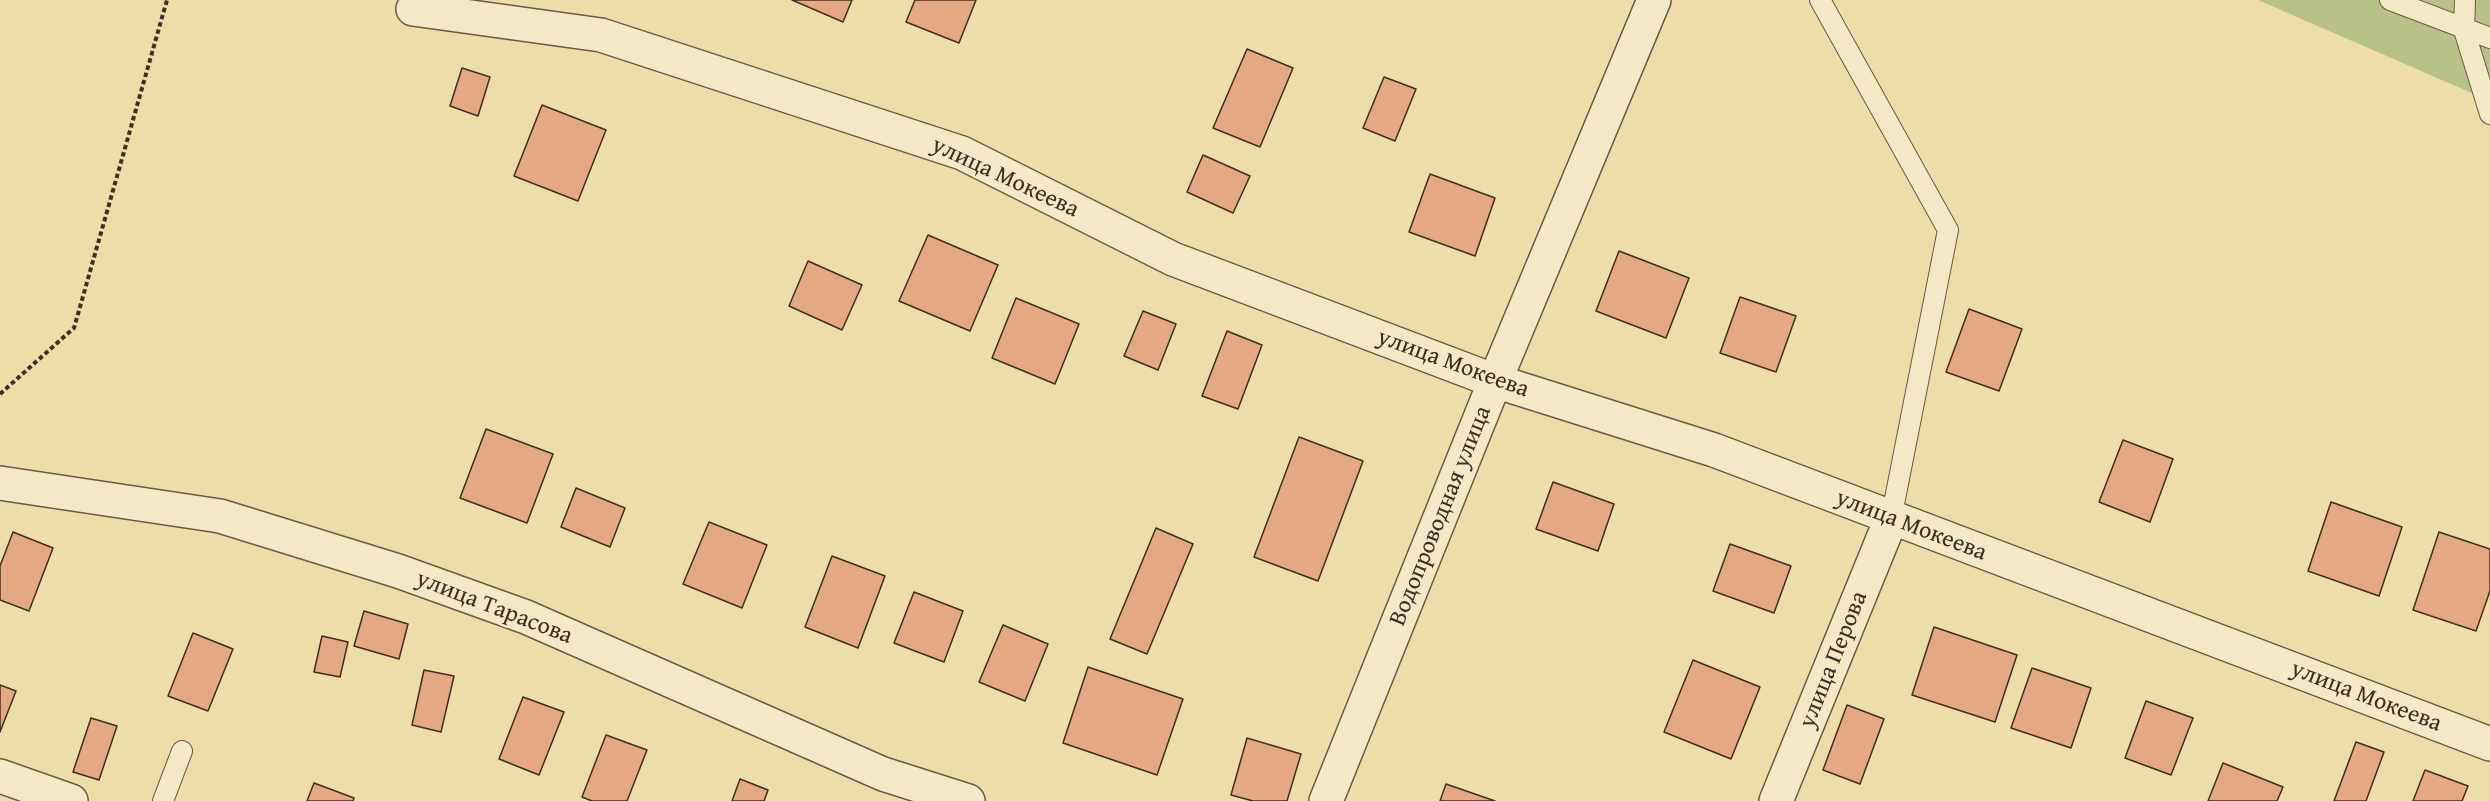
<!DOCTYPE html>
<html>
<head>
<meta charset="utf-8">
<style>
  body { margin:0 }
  canvas { display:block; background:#ecdda9 }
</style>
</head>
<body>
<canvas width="2490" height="801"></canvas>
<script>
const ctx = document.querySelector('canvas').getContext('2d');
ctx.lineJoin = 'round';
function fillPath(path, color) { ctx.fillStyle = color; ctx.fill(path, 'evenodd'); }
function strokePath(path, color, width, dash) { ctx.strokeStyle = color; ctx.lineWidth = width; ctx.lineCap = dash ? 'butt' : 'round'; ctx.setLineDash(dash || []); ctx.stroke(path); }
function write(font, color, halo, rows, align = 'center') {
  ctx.font = font + ' "Gentium Book Plus",serif'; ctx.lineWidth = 5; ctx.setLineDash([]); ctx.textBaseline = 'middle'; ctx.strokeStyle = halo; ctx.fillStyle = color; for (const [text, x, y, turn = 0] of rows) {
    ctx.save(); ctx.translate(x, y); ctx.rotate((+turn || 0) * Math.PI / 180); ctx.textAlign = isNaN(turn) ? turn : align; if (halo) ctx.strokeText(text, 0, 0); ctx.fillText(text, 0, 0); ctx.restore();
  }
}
fillPath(new Path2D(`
  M 2258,0 L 2490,0 L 2490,101 Z`), '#b8c188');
const building = new Path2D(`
  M 792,0 L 852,0 L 843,22 Z
  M 915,0 L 976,0 L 959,43 L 906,22 Z
  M 1247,49 L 1293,68 L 1260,147 L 1213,128 Z
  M 462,68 L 490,77 L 478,116 L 450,106 Z
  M 1384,77 L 1416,89 L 1395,141 L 1363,128 Z
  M 542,105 L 606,130 L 578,201 L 514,176 Z
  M 1203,155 L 1250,176 L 1233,213 L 1187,192 Z
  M 1430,174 L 1495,198 L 1475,256 L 1409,232 Z
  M 928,235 L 998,265 L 970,331 L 899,301 Z
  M 1619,251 L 1689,278 L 1666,338 L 1596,311 Z
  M 808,261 L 862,285 L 842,330 L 789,306 Z
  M 1740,297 L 1796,316 L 1776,372 L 1720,353 Z
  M 1016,298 L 1079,324 L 1055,384 L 992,358 Z
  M 1969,309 L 2022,329 L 1999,391 L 1946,372 Z
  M 1143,311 L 1176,324 L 1158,370 L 1124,356 Z
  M 1227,331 L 1262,345 L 1238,409 L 1202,396 Z
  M 486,429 L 553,454 L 527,523 L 460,498 Z
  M 1299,437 L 1363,461 L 1318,581 L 1254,557 Z
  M 2123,440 L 2173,459 L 2150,522 L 2099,502 Z
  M 1553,482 L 1614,504 L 1598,551 L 1536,529 Z
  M 576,488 L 625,508 L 610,547 L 561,527 Z
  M 2331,502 L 2402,527 L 2379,596 L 2308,571 Z
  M 709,522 L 767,545 L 742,608 L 683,584 Z
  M 1156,528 L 1193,544 L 1147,654 L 1110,639 Z
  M 13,532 L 53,548 L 29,611 L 0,600 L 0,566 Z
  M 2439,532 L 2490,549 L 2490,591 L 2476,631 L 2413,610 Z
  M 1730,544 L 1791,566 L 1774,613 L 1713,591 Z
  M 832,556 L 885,576 L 858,648 L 805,627 Z
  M 914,592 L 963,611 L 944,662 L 894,643 Z
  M 364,611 L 408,624 L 399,659 L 354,646 Z
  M 1003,625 L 1048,644 L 1025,701 L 979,682 Z
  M 1934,627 L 2017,655 L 1995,722 L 1912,695 Z
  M 193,633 L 233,649 L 208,711 L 168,696 Z
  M 322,636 L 348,642 L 340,677 L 314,672 Z
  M 1693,660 L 1760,687 L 1731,759 L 1664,732 Z
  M 1088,667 L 1183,699 L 1157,775 L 1063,743 Z
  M 2032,668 L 2091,688 L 2071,748 L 2011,728 Z
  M 424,670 L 454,676 L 441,732 L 412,725 Z
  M 0,685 L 16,691 L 0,732 Z
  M 523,697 L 564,712 L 539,775 L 499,759 Z
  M 2146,701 L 2193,718 L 2171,775 L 2125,758 Z
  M 1847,705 L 1884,719 L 1860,784 L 1823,770 Z
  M 91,718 L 117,726 L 99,780 L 73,772 Z
  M 606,735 L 647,750 L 627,801 L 592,801 L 582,797 Z
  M 1247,738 L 1301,754 L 1287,801 L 1253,801 L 1231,795 Z
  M 2356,742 L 2384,752 L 2366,801 L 2334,801 Z
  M 2223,763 L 2283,787 L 2277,801 L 2208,801 Z
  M 2425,770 L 2468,786 L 2462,801 L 2413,801 Z
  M 740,779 L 768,790 L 764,801 L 732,801 Z
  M 314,783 L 354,798 L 353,801 L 307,801 Z
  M 1446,784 L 1495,801 L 1440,801 Z`);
fillPath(building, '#e4a883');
strokePath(building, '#402e24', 1.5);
const lane = new Path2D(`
  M 1820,0 L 1948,230 L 1891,519
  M 2390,0 L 2490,38
  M 2465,0 L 2464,30 L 2490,114
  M 163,801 L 182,751`);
const street = new Path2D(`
  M 413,9 L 601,35 L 962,153 L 1173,259 L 1495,381 L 1714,450 L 2490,744
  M 0,483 L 220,516 L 398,571 L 526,617 L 883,774 L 968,801
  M 0,776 L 71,801
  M 1326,801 L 1495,381 L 1654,0
  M 1776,801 L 1891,519`);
strokePath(lane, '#6b5a45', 22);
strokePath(street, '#6b5a45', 36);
strokePath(new Path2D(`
  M 0,394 L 74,328 L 167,0`), '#402e24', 4, [4.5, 3]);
strokePath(lane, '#f3e9c7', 20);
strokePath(street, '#f3e9c7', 33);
write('24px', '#402e24', '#f3e9c7', [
  ["улица Мокеева",1005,178,25],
  ["улица Мокеева",1453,364,20],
  ["Водопроводная улица",1441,516,-68],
  ["улица Мокеева",1911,526,21],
  ["улица Тарасова",494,608,21],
  ["улица Перова",1834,660,-68],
  ["улица Мокеева",2366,697,21]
]);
</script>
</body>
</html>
